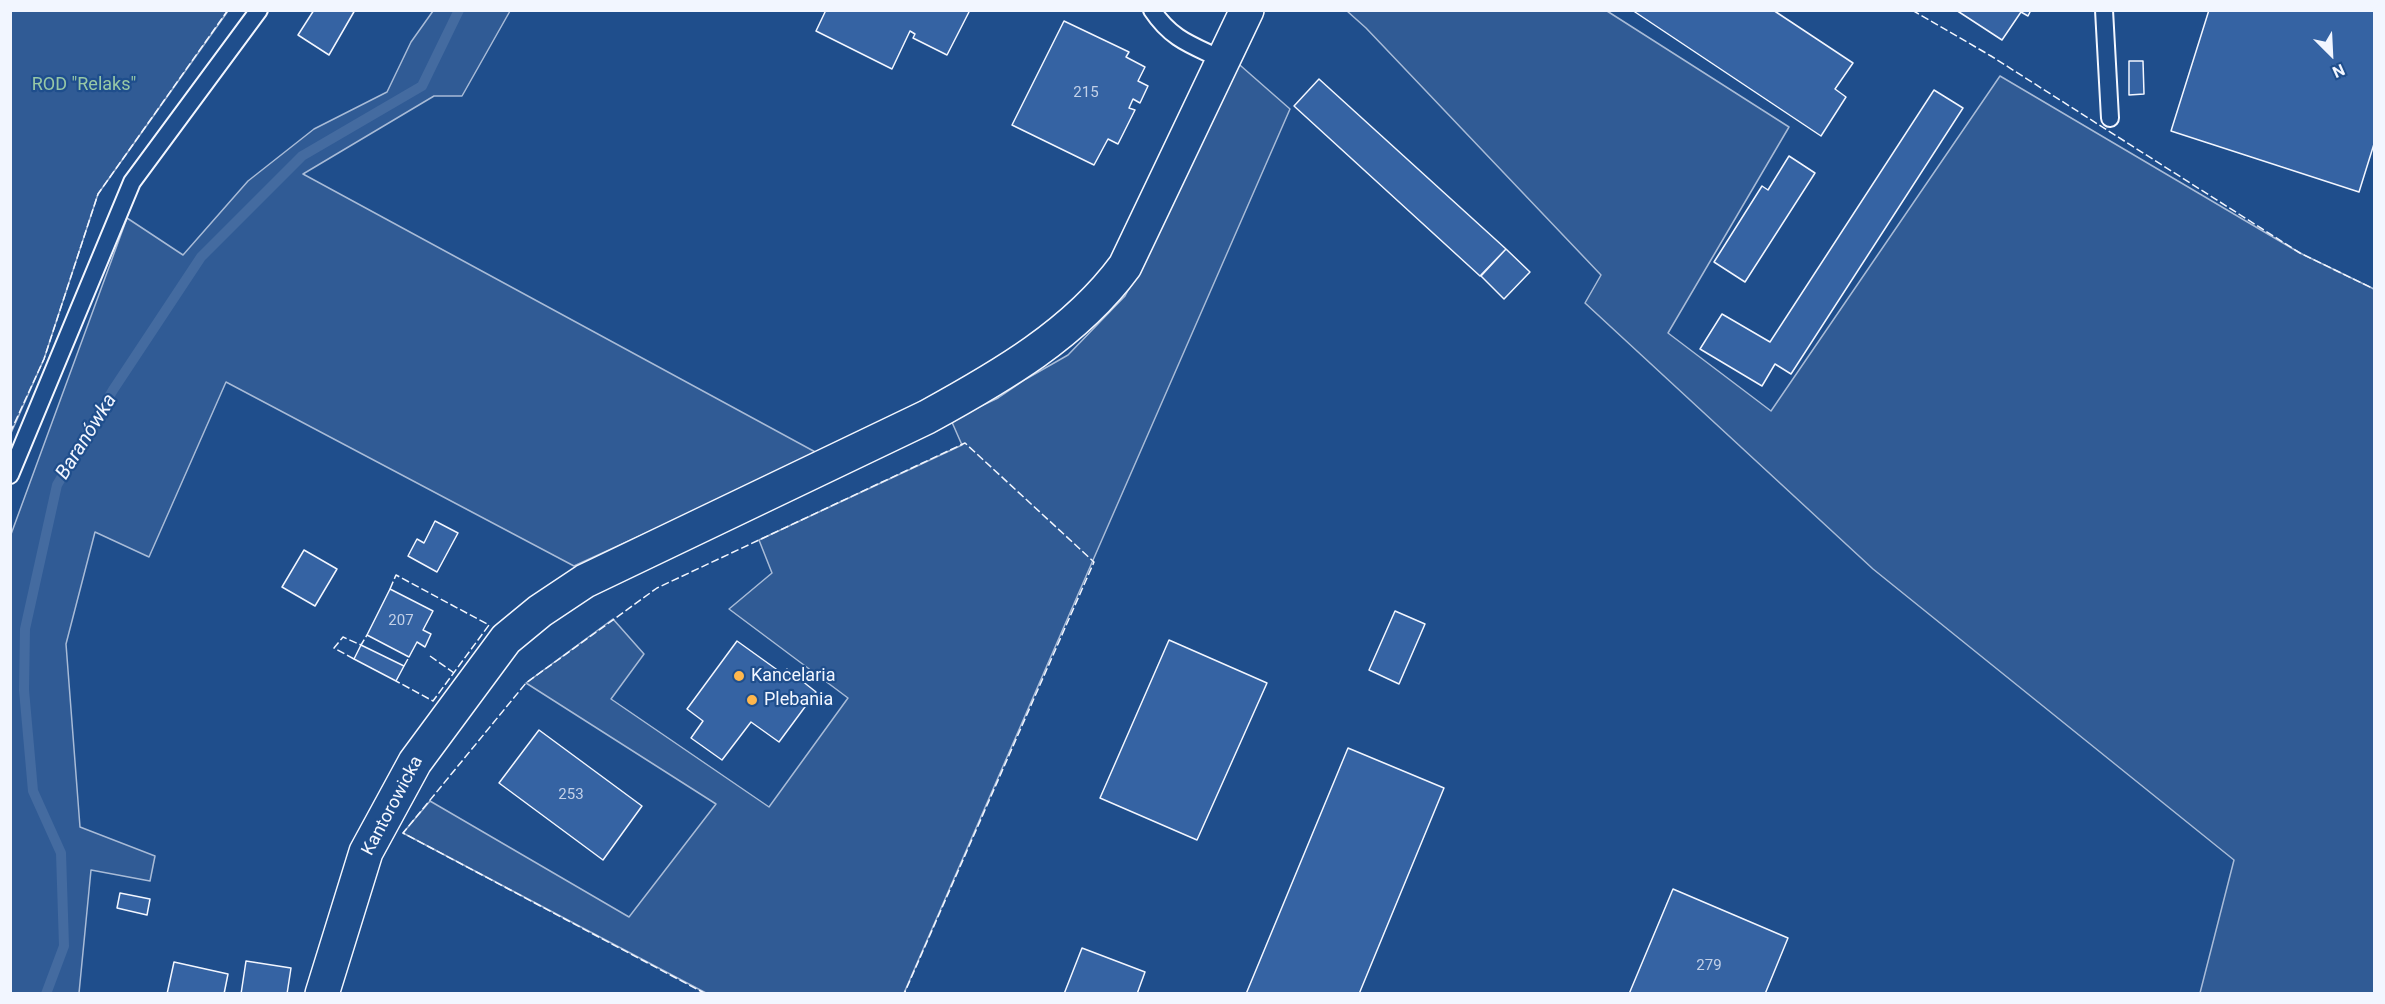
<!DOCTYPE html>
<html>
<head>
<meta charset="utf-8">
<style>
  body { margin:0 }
  #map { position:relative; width:2385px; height:1004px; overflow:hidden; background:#1f4e8c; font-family:Roboto,sans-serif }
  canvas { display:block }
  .frame { position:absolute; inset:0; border:12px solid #f2f6ff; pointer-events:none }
  .north { position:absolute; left:2301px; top:24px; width:60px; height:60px; -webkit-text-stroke:4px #1f4e8c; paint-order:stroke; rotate:156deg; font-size:16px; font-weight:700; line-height:24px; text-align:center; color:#f2f6ff }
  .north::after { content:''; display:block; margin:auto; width:21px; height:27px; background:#f2f6ff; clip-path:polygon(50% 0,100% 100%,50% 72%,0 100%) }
</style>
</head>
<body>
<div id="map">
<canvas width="2385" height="1004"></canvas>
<div class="frame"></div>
<div class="north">N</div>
</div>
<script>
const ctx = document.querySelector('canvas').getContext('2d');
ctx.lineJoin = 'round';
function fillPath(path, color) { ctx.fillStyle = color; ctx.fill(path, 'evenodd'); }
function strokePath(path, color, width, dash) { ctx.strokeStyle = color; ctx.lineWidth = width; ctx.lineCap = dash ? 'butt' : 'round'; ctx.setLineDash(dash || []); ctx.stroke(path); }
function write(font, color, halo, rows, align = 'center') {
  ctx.font = font + ' Roboto,sans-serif'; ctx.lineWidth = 4.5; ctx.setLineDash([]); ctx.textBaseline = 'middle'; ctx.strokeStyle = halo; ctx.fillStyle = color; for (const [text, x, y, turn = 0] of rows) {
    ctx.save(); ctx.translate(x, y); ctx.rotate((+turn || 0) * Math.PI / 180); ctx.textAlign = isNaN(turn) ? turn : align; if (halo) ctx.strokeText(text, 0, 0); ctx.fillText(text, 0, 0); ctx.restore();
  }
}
const green = new Path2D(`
  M 11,10 L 228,11 L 98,194 L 44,359 L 11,433 Z
  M 433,11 L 510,11 L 462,96 L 434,96 L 303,174 L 819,454 L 574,566 L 226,382 L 149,557 L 95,532 L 66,644 L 80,827 L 155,856 L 150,881 L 91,870 L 79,993 L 11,993 L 10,537 L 127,218 L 183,255 L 248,181 L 314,129 L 387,92 L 411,42 Z
  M 1347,11 L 1607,11 L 1789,127 L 1668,333 L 1771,411 L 2000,76 L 2300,253 L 2374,289 L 2374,993 L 2200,993 L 2234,860 L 1873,569 L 1585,303 L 1601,275 L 1366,28 Z
  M 1233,59 L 1290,109 L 904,993 L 706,993 L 403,833 L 430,801 L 629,917 L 716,804 L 526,683 L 613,619 L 644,654 L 611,699 L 769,807 L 848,698 L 729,609 L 772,573 L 759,540 L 962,445 L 951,420 L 998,398 L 1026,379 L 1068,355 L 1125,296 L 1147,255 Z`);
fillPath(green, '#305b95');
strokePath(green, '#a8bbd7', 1.5);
strokePath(new Path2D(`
  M 46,994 L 64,946 L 61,853 L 33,791 L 24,690 L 25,629 L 57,485 L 113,390 L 201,257 L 302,156 L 422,86 L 459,10`), '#446ba0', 10);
const building = new Path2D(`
  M 314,10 L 355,10 L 329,55 L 298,35 Z
  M 826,10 L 970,10 L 947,55 L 913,38 L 915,34 L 910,31 L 892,69 L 816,31 Z
  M 1632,10 L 1773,10 L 1853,63 L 1835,89 L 1846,97 L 1821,136 Z
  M 1956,10 L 2031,10 L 2028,16 L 2021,12 L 2002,40 Z
  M 2209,10 L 2374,10 L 2374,144 L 2359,192 L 2171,131 Z
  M 1064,21 L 1129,52 L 1126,57 L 1145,67 L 1138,81 L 1148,86 L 1140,103 L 1133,99 L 1129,108 L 1135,110 L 1118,144 L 1108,139 L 1094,165 L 1012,125 Z
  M 2129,61 L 2143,61 L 2144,94 L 2129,95 Z
  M 1319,79 L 1506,249 L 1480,276 L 1294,106 Z
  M 1934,90 L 1963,108 L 1791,374 L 1775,364 L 1762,386 L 1700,349 L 1722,314 L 1770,342 Z
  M 1789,156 L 1815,173 L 1745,282 L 1714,262 L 1762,186 L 1768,190 Z
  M 1506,249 L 1530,272 L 1504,299 L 1481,276 Z
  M 435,521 L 458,533 L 437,572 L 408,556 L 417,539 L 424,543 Z
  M 304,550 L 337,569 L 315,606 L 282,587 Z
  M 390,589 L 433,611 L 423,630 L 431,634 L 425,647 L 417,642 L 409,657 L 367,635 Z
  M 1395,611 L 1425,624 L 1399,684 L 1369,670 Z
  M 1169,640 L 1267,683 L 1197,840 L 1100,798 Z
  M 737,641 L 783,674 L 787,669 L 816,692 L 779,742 L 751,722 L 722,760 L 691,738 L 703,721 L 687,709 Z
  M 361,645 L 404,666 L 396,681 L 354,659 Z
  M 539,730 L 642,806 L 603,860 L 499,783 Z
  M 1348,748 L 1444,788 L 1359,994 L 1246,994 Z
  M 1673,889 L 1788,938 L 1765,994 L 1629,994 Z
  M 120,893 L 150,899 L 147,915 L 117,908 Z
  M 1082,948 L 1145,972 L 1137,994 L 1064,994 Z
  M 246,961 L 291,968 L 287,994 L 241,994 Z
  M 174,962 L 228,974 L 224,994 L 167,994 Z`);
fillPath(building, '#3563a3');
strokePath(building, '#f2f6ff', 1.5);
const service = new Path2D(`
  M 1152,10 C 1172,40 1192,45 1223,60
  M 2104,10 L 2110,118
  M 10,475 L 132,182 L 259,10`);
const minor = new Path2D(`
  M 322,994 L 366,852 L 415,762 L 506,639 L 540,611 L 585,581 L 927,417 C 1000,377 1075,334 1125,266 L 1247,10`);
strokePath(service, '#f2f6ff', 20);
strokePath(minor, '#f2f6ff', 36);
strokePath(service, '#1f4e8c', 16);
strokePath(minor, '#1f4e8c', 33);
strokePath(new Path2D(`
  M 1912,10 L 1991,56 L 2300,253 L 2374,289
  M 10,433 L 44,359 L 98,194 L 228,10
  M 390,589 L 396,575 L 489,625 L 433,701 L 396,681
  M 430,656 L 454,673
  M 354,659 L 334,648 L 343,637 L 361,645 L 367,635
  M 404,666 L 409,657
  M 706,994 L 403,833 L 526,683 L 657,588 L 965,443 L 1094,562 L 904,994`), '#f2f6ff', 1.5, [8, 3]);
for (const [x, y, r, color] of [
  [739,676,6,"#ffb74d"],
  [752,700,6,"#ffb74d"]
]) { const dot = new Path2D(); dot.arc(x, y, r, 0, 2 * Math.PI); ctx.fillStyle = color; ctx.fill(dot); strokePath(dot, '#1f4e8c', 2); }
write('15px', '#c3d1e8', null, [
  ["215",1086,93],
  ["207",401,621],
  ["253",571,795],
  ["279",1709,966]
]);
write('18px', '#97c8a6', '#1f4e8c', [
  ["ROD \"Relaks\"",84,85]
]);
write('18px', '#f2f6ff', '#1f4e8c', [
  ["Kancelaria",751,676],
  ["Plebania",764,700]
], 'left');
write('18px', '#f2f6ff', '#1f4e8c', [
  ["Kantorowicka",393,806,-62]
]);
write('italic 20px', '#f2f6ff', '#1f4e8c', [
  ["Baranówka",87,437,-58]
]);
</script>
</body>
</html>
